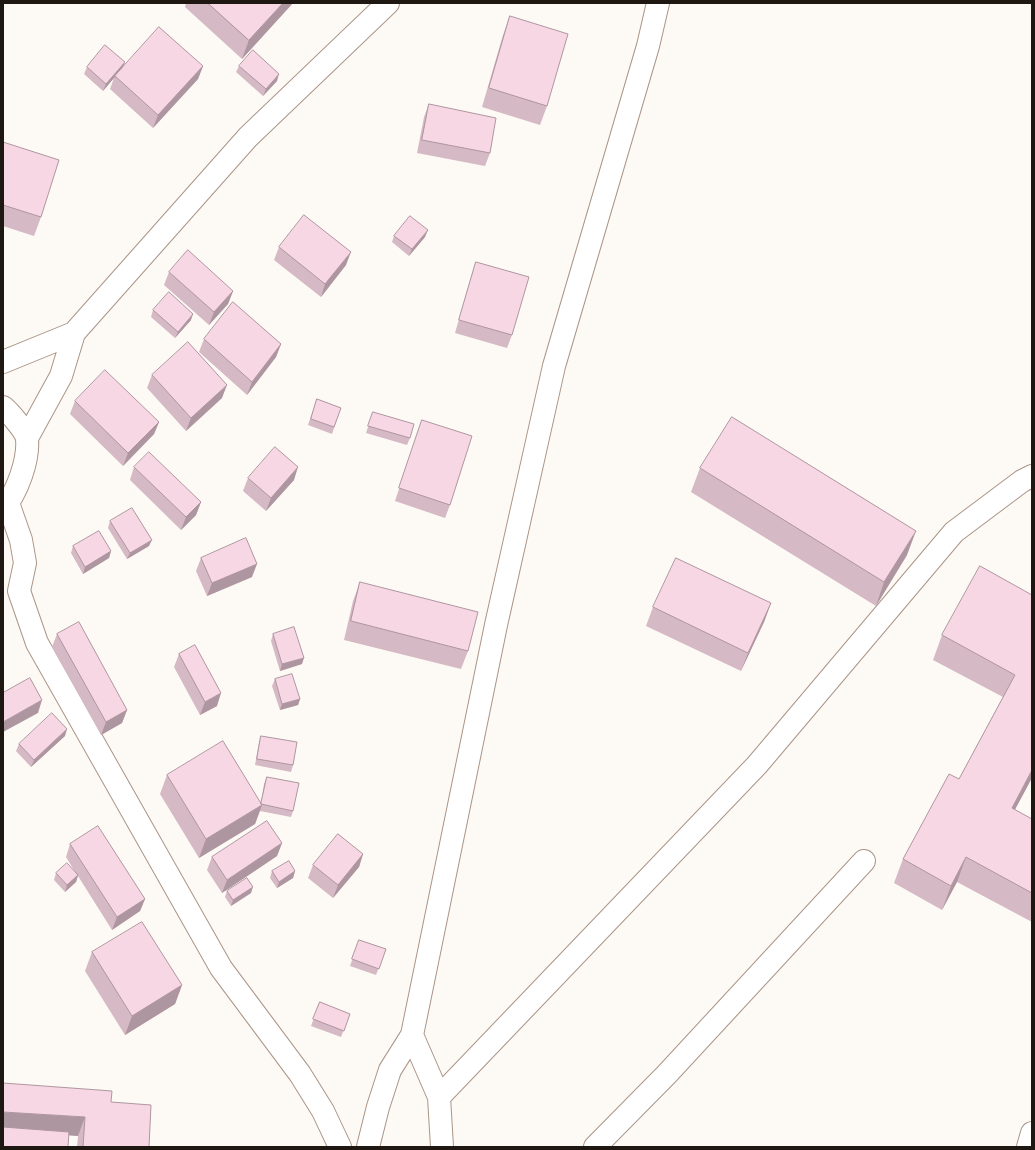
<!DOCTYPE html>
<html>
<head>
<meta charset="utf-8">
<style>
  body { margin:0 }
  #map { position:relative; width:1035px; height:1150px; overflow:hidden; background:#fdf9f5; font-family:"Times New Roman",serif }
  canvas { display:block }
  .frame { position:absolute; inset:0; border:4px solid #1f1711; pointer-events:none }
</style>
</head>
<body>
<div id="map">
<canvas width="1035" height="1150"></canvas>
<div class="frame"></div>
</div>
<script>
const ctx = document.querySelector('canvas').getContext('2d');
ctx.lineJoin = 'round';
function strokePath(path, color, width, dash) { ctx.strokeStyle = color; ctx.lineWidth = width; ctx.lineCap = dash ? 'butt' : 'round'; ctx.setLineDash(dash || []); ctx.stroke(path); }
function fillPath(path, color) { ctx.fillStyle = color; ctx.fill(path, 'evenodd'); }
const minor = new Path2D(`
  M 3,362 L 74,333
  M 3,407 C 9,412 26,431 27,439 C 29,460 17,493 3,509
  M 27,438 L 61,376 L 74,333 L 248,137 L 388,3
  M 8,503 L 21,540 L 25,563 L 19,591 L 37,643 L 221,968 L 300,1074 L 323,1111 L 340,1147
  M 412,1035 L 439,1097 L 442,1147
  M 439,1097 L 757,765 L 954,532 L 1022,481 L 1032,476
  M 368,1147 L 378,1107 L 390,1070 L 412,1035 L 496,625 L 554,366 L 648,46 L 658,3
  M 595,1147 L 667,1074 L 864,861
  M 1028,1147 L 1032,1133`);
strokePath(minor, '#ab9587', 24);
strokePath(minor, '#fff', 22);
fillPath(new Path2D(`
  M 186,3 L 293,3 L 242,59 L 185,7 Z
  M 510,16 L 547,106 L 540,125 L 482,107 L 503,35 Z
  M 125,62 L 123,67 L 203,66 L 198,79 L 153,128 L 110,89 L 114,78 L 103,91 L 84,74 L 87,67 Z
  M 239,66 L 277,81 L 263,96 L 236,72 Z
  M 429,104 L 490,153 L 485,166 L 417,153 L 424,117 Z
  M 3,142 L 41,217 L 34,236 L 3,226 Z
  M 394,236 L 425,237 L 409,256 L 392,242 Z
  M 279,247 L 346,265 L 321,297 L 274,260 Z
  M 476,262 L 512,335 L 507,348 L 455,333 L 472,275 Z
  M 169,272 L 233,291 L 228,304 L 209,325 L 164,285 Z
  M 153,310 L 191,320 L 175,338 L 151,317 Z
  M 204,339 L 281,344 L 276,357 L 247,395 L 199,352 Z
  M 152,375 L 222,398 L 186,431 L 147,388 Z
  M 317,399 L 341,408 L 332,434 L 308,425 Z
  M 75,401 L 159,422 L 154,434 L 123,466 L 70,414 Z
  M 373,412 L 410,438 L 407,445 L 366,433 Z
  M 422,420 L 450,505 L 445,518 L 395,501 Z
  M 134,467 L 201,502 L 196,515 L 181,530 L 130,480 Z
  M 700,468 L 907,555 L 876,606 L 691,492 Z
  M 248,478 L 294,480 L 266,511 L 243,491 Z
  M 110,521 L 149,546 L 127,559 L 108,528 Z
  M 73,546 L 111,551 L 109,558 L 83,574 L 71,553 Z
  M 201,558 L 252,577 L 207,596 L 196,571 Z
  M 360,582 L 468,651 L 461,669 L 344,640 L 353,601 Z
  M 1032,595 L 1015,810 L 1032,819 L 1032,922 L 957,882 L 942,910 L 894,883 L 903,859 L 959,779 L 1003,697 L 933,660 L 942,635 Z
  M 771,603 L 764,622 L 741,671 L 646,626 L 653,607 Z
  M 57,634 L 127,710 L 122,723 L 101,735 L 52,647 Z
  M 273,634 L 302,664 L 280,671 L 271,641 Z
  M 179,654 L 217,706 L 200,715 L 174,667 Z
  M 275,679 L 300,699 L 298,705 L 280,710 L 272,686 Z
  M 65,736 L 31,767 L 16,751 L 19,744 Z
  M 261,736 L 293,765 L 291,772 L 255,765 L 259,743 Z
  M 167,775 L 261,803 L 264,784 L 267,777 L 293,811 L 291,817 L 260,811 L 255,824 L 199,858 L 160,794 Z
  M 282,843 L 277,856 L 222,893 L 207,870 L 212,857 Z
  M 70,844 L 145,899 L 140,911 L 112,930 L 78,876 L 76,882 L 65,892 L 54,880 L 56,873 L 75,872 L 66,857 Z
  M 363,854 L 359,867 L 333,898 L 308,878 L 313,865 Z
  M 272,871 L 295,871 L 293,878 L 277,888 L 270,878 Z
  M 227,891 L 251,893 L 231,906 L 225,897 Z
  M 359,940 L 386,949 L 376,975 L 350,966 Z
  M 92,952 L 182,985 L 175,1004 L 125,1035 L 85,971 Z
  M 320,1002 L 350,1014 L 341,1037 L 311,1026 Z
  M 111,1102 L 149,1147 L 77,1147 L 78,1136 L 69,1135 L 3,1147 Z`), '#d5b9c4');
fillPath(new Path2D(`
  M 283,3 L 293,3 L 242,59 L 249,40 Z
  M 125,62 L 122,69 L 115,76 L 114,78 L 103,91 L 106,84 Z
  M 203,66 L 198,79 L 153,128 L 158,115 Z
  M 279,74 L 277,81 L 263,96 L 266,89 Z
  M 428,230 L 425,237 L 409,256 L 412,249 Z
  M 351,252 L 346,265 L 321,297 L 325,284 Z
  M 233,291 L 228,304 L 209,325 L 214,312 Z
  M 193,314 L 191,320 L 175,338 L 178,332 Z
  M 281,344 L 276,357 L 247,395 L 252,382 Z
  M 227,385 L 222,398 L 186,431 L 191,418 Z
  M 159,422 L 154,434 L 123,466 L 128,453 Z
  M 298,467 L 294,480 L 266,511 L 271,498 Z
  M 201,502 L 196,515 L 181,530 L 186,517 Z
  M 916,531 L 907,555 L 876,606 L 884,582 Z
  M 152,540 L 149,546 L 127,559 L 130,553 Z
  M 111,551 L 109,558 L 83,574 L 85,567 Z
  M 257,564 L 252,577 L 207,596 L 212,583 Z
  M 771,603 L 764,622 L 741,671 L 748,653 Z
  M 304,658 L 302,664 L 280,671 L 282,664 Z
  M 221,693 L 217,706 L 200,715 L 205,702 Z
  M 300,699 L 298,705 L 280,710 L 282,704 Z
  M 42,700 L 38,713 L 3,732 L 3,722 Z
  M 127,710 L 122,723 L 101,735 L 106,722 Z
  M 67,729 L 65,736 L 31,767 L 34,760 Z
  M 1032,770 L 1032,778 L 1003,832 L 1012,808 Z
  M 262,805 L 255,824 L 199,858 L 206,839 Z
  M 282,843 L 277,856 L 222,893 L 227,880 Z
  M 363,854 L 359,867 L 333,898 L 338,885 Z
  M 966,857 L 957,882 L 942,910 L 951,886 Z
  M 295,871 L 293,878 L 277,888 L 279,882 Z
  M 78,875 L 76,882 L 65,892 L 67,885 Z
  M 253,887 L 251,893 L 231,906 L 233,900 Z
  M 145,899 L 140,911 L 112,930 L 117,917 Z
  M 182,985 L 175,1004 L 125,1035 L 132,1016 Z
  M 3,1112 L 85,1117 L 78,1136 L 3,1131 Z`), '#ae96a0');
const building = new Path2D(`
  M 208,3 L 283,3 L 249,40 Z
  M 510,16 L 568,34 L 547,106 L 489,88 Z
  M 159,27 L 203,66 L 158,115 L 115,76 Z
  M 105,45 L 125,62 L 106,84 L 87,67 Z
  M 253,50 L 279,74 L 266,89 L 239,66 Z
  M 429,104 L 496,118 L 490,153 L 422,140 Z
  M 3,142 L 59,160 L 41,217 L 3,205 Z
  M 304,215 L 351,252 L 325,284 L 279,247 Z
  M 410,216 L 428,230 L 412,249 L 394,236 Z
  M 188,250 L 233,291 L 214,312 L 169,272 Z
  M 476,262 L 529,277 L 512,335 L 459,320 Z
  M 169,292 L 193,314 L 178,332 L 153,310 Z
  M 233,302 L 281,344 L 252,382 L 204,339 Z
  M 188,342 L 227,385 L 191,418 L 152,375 Z
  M 105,370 L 159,422 L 128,453 L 75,401 Z
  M 317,399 L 341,408 L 334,427 L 311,419 Z
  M 373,412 L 414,424 L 410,438 L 368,426 Z
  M 732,417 L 916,531 L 884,582 L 700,468 Z
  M 422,420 L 472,436 L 450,505 L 399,488 Z
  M 275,447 L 298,467 L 271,498 L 248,478 Z
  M 149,452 L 201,502 L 186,517 L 134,467 Z
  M 132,508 L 152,540 L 130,553 L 110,521 Z
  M 99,531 L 111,551 L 85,567 L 73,546 Z
  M 246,538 L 257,564 L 212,583 L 201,558 Z
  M 676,558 L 771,603 L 748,653 L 653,607 Z
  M 980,566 L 1032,595 L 1032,770 L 1012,808 L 1032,819 L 1032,893 L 966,857 L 951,886 L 903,859 L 949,774 L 959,779 L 1015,675 L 942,635 Z
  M 360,582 L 478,612 L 468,651 L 351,621 Z
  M 79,622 L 127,710 L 106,722 L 57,634 Z
  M 294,627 L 304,658 L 282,664 L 273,634 Z
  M 195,645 L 221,693 L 205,702 L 179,654 Z
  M 292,674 L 300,699 L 282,704 L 275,679 Z
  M 30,678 L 42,700 L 3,722 L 3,693 Z
  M 52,713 L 67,729 L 34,760 L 19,744 Z
  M 261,736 L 297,742 L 293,765 L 257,759 Z
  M 223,741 L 262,805 L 206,839 L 167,775 Z
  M 267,777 L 299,783 L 293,811 L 261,804 Z
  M 267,821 L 282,843 L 227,880 L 212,857 Z
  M 98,826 L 145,899 L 117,917 L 70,844 Z
  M 338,834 L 363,854 L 338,885 L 313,865 Z
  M 289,861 L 295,871 L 279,882 L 272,871 Z
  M 67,863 L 78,875 L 67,885 L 56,873 Z
  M 247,878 L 253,887 L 233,900 L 227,891 Z
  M 142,922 L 182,985 L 132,1016 L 92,952 Z
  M 359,940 L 386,949 L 379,969 L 352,959 Z
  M 320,1002 L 350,1014 L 344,1031 L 313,1019 Z
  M 3,1083 L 112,1091 L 111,1102 L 151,1105 L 149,1147 L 83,1147 L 85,1117 L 3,1112 Z
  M 3,1127 L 69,1132 L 68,1147 L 3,1147 Z`);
fillPath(building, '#f8d7e4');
strokePath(building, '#ae96a0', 1);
</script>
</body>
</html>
